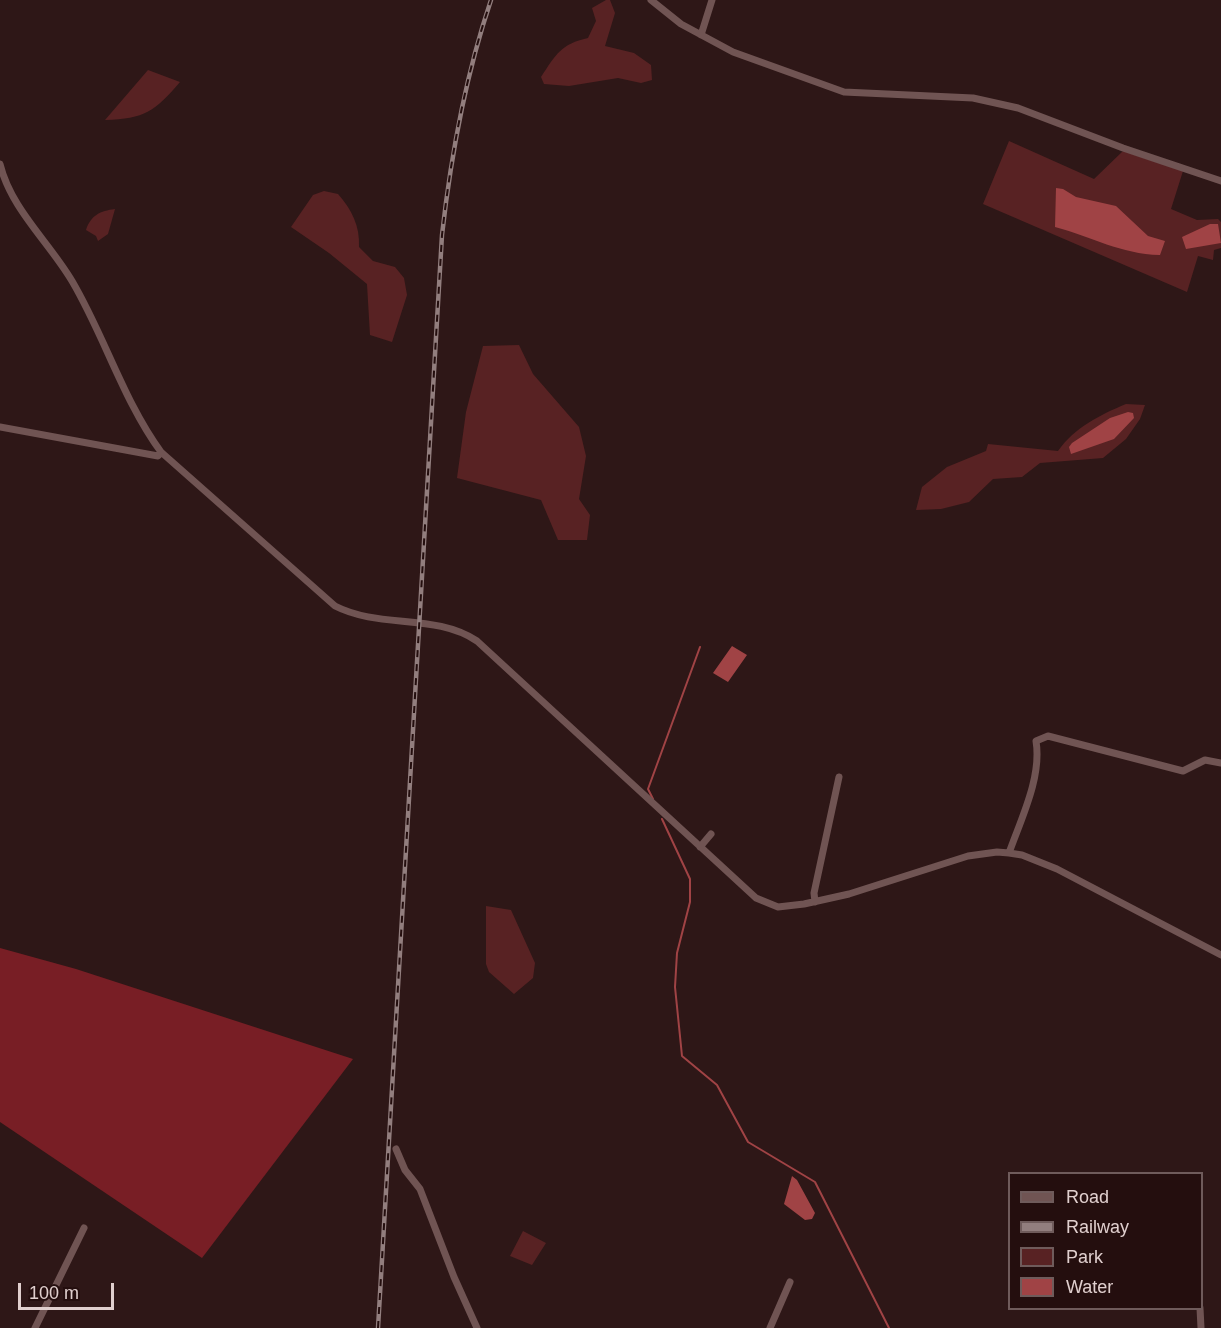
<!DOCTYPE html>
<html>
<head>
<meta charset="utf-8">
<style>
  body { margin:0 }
  #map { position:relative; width:1221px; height:1328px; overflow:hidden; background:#2e1717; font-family:Arial,sans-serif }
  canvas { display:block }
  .legend { position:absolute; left:1008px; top:1172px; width:195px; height:138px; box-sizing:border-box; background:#240e0e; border:2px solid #6f5b5b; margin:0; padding:8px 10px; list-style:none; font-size:18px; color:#e0cfce }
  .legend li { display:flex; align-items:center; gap:12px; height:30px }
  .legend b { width:30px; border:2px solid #6f5b5b }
  .scale { position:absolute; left:18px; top:1283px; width:96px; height:27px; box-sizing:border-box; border:3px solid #e0cfce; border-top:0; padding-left:8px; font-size:18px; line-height:21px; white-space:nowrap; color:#e0cfce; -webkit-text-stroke:4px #240e0e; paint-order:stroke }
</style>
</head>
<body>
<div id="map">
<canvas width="1221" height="1328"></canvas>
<ul class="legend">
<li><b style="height:8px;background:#705453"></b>Road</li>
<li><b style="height:8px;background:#927e7e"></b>Railway</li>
<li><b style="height:16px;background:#582223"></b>Park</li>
<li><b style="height:16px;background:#a04345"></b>Water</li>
</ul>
<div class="scale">100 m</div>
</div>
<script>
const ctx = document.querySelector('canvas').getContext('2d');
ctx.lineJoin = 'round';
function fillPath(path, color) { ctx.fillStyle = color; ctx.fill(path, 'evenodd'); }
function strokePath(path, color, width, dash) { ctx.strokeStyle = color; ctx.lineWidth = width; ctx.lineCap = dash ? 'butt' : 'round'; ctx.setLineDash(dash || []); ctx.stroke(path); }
fillPath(new Path2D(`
  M 606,0 L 610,0 L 615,13 L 605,46 L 634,53 L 651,65 L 652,80 L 641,83 L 618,78 L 569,86 L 544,84 L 541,77 C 556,54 561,44 588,38 L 596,21 L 592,8 Z
  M 148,70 L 180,82 C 155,111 145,119 105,120 Z
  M 1009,141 L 1094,179 L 1123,151 L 1183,171 L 1171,209 L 1197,220 L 1218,219 L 1221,222 L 1221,248 L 1214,250 L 1213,260 L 1198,256 L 1187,292 L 983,204 Z
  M 324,191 L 338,194 C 352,210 360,226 359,247 L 373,261 L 395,267 L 404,278 L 407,295 L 392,342 L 370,335 L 367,284 L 329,253 L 291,227 L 313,195 Z
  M 115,209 L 108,234 L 98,241 L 96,236 L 86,230 C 91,215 100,211 115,209 Z
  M 519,345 L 533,374 L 579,427 L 586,456 L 579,499 L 590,515 L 587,540 L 558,540 L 541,500 L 457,478 L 466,412 L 483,346 Z
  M 1126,404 L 1145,405 L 1140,419 L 1126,439 L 1103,458 L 1040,463 L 1022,477 L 993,479 L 969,502 L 941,509 L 916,510 L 922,487 L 947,467 L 986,451 L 988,444 L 1058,451 C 1075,427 1100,415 1126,404 Z
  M 486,906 L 511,910 L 535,963 L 533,978 L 514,994 L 489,972 L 486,964 Z
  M 523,1231 L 546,1243 L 532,1265 L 510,1256 Z`), '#582223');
fillPath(new Path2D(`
  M 0,948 L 76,969 L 353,1059 L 202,1258 L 0,1122 Z`), '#781e25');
fillPath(new Path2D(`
  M 1056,188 L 1063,189 L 1076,197 L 1116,206 L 1148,236 L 1165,241 L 1160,255 C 1120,254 1093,237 1055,227 Z
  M 1210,224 L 1218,224 L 1221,243 L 1186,249 L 1182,237 Z
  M 1128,412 L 1133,413 L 1134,418 L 1114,439 L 1071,454 L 1069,447 L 1072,443 L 1110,418 Z
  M 732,646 L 747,655 L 728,682 L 713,673 Z
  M 792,1176 L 797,1180 L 815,1213 L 812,1219 L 805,1220 L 784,1204 Z`), '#a04345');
strokePath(new Path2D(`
  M 653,799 L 648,789 L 700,647
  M 662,819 L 690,879 L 690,902 L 677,953 L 675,987 L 682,1056 L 717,1085 L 748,1142 L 815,1182 L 889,1328`), '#a04345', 2);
strokePath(new Path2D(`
  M 651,0 L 681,24 L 733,52 L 844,92 L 973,98 L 1018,108 L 1123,148 L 1221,181
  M 701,35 L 712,0
  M 0,164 C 11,209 49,242 72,281 C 104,335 124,402 161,452 L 335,606 C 380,629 435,613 477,641 L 756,898 L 778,907 L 804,904 L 849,894 L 968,856 L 997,852 L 1009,853 L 1022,855 L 1057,869 L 1221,955
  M 0,427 L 158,456 L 161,452
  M 700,847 L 711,834
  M 1009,853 C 1021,819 1042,777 1036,741 L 1048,736 L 1183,771 L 1205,760 L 1221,763
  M 815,902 L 814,893 L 839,777
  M 396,1149 L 405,1170 L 420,1189 L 454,1277 L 477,1328
  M 1200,1308 L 1201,1328
  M 35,1328 L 84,1228
  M 770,1328 L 790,1282`), '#705453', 7);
const rail = new Path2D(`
  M 378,1328 L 442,235 C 451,155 465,77 491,0`);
strokePath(rail, '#927e7e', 4.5);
strokePath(rail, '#240e0e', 2, [7]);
</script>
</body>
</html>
